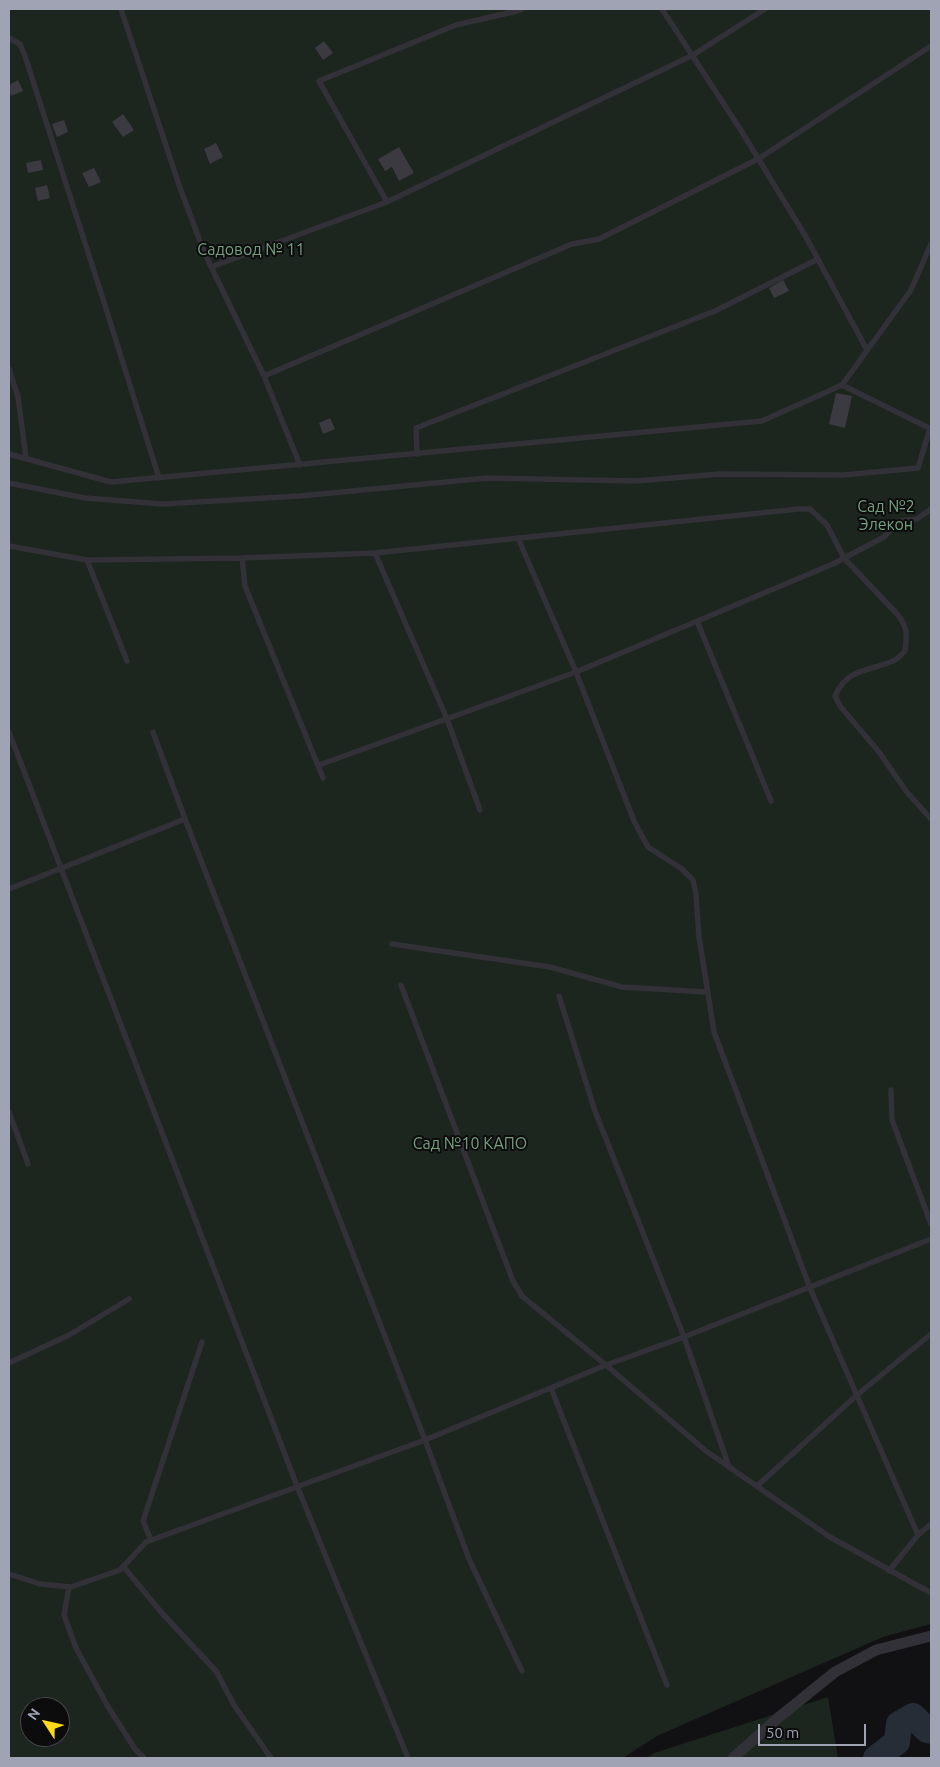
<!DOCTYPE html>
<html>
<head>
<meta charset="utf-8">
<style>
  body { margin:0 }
  #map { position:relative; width:940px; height:1767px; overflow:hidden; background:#111012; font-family:Ubuntu,sans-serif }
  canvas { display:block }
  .frame { position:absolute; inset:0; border:10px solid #a0a3b4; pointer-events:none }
  .north { position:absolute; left:20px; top:1697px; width:50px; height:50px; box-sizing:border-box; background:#0c0c0d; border:1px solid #474850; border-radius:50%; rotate:305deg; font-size:14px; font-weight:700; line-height:20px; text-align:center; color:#a0a3b4 }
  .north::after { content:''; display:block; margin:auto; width:18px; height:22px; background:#ffd91c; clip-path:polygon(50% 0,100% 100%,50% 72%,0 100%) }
  .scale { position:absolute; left:758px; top:1724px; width:108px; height:22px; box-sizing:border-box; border:2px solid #a0a3b4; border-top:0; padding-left:6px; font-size:15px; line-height:18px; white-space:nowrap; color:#a0a3b4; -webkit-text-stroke:4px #0c0c0d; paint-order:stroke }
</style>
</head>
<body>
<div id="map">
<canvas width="940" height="1767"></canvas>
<div class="frame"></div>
<div class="north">N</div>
<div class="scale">50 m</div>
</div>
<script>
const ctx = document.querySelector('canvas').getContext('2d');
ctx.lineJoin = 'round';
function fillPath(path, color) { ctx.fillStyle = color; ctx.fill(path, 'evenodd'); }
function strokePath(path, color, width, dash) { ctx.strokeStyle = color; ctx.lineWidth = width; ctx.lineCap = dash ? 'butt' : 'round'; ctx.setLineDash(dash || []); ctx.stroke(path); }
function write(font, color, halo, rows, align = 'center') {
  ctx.font = font + ' Ubuntu,sans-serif'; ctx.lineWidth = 4; ctx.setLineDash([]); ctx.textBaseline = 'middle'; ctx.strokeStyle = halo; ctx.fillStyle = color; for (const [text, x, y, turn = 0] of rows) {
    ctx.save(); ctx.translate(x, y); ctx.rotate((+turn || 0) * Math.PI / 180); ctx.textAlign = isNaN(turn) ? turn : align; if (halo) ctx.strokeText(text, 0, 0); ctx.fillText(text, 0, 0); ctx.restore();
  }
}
fillPath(new Path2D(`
  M 9,9 L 931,9 L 931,1624 L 883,1637 L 657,1736 L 623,1758 L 9,1758 ZM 30,1707 L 60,1707 L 60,1737 L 30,1737 Z
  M 828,1697 L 838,1758 L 646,1758 L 654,1753 Z`), '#1d251f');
strokePath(new Path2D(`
  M 876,1758 L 897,1742 L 899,1724 L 913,1716 L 927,1730 L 931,1731`), '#262d36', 26);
fillPath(new Path2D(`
  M 324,41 L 333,53 L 323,60 L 315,48 Z
  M 18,80 L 23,91 L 11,96 L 9,91 L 9,85 Z
  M 123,114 L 134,130 L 123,137 L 112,122 Z
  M 64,120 L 68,132 L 57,137 L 52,124 Z
  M 216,143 L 223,157 L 210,164 L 204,149 Z
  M 399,147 L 414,173 L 399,181 L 392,167 L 385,171 L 378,159 Z
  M 41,160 L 43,170 L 28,173 L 26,163 Z
  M 94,168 L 101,182 L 89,187 L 82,173 Z
  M 47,185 L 50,198 L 38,201 L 35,188 Z
  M 783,280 L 789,291 L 774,298 L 769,288 Z
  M 836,393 L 852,396 L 845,428 L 829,424 Z
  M 330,418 L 335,429 L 323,434 L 319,423 Z`), '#3a3a40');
strokePath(new Path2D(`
  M 121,9 L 179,185 L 204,252 L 264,376 L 300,465
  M 662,9 L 742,132 L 806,237 L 867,350
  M 9,38 L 20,44 L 25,56 L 103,299 L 159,478
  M 387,202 L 319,81 L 456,25 L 517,11 L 522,9
  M 211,267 L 387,202 L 693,55 L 765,9
  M 9,369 L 18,397 L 26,458
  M 264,376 L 572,244 L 599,239 L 758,159 L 931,46
  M 842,385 L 911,290 L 931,244
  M 9,454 L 111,482 L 762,421 L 842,385 L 931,429
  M 417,454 L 416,428 L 715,311 L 818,259
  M 9,483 L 85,498 L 163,504 L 300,496 L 487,478 L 636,481 L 720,474 L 843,475 L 918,468 L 930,428
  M 518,538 L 576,672 L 634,821 L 648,847 L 682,869 L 693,880 L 696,894 L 699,937 L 714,1032 L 810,1288 L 918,1535
  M 9,546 L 87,560 L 242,558 L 375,553 L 799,509 L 810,509 L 827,525 L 844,558 L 898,615 C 908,628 907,635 905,651 C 902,654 898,659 893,661 C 870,671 847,668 835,696 L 840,706 L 879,752 L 906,791 L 931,819
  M 375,553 L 447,719 L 480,810
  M 242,558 L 245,586 L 323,778
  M 87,560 L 127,661
  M 697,621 L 771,801
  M 9,732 L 297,1486 L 408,1758
  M 153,732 L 185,819 L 425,1440 L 469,1559 L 522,1671
  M 319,765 L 576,672 L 833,564 L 884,537 L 900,521 L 917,519 L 931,509
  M 9,889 L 185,819
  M 392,944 L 550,967 L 622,987 L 707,992
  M 401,985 L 513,1281 L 522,1296 L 606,1365 L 706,1451 L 830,1537 L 931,1593
  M 559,996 L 595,1111 L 684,1337 L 729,1467
  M 891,1090 L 892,1120 L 931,1224
  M 9,1112 L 28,1164
  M 9,1363 L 69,1335 L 129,1299
  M 551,1388 L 667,1685
  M 757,1486 L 857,1395 L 931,1334
  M 151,1540 L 143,1521 L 202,1342
  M 123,1566 L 161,1612 L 216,1671 L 234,1705 L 271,1758
  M 889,1571 L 918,1535 L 931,1524
  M 9,1574 L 40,1584 L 71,1587 L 120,1570 L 146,1542 L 425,1440 L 606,1365 L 684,1337 L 931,1239
  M 69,1587 L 64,1615 L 76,1648 L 107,1705 L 135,1749 L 144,1758`), '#313137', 5.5);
strokePath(new Path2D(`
  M 733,1758 L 778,1718 L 835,1672 L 876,1650 L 931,1636`), '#313137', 11);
write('16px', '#76a180', '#0c0c0d', [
  ["Садовод № 11",251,250],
  ["Сад №2",886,507],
  ["Элекон",886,525],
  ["Сад №10 КАПО",470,1144]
]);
</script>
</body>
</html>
